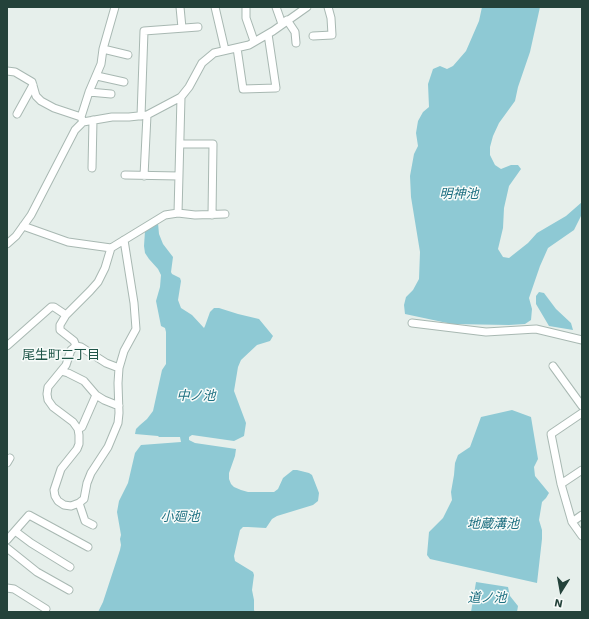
<!DOCTYPE html>
<meta charset="utf-8">
<style>
body{margin:0}
#map{position:relative;width:589px;height:619px;overflow:hidden;background:#e6efeb;font-family:"Work Sans",sans-serif}
canvas{display:block}
.frame{position:absolute;inset:0;border:8px solid #24423a;pointer-events:none}
.north{position:absolute;left:541px;top:571px;width:40px;height:40px;-webkit-text-stroke:3px #f7fbf9;paint-order:stroke;rotate:191deg;font-size:11px;font-weight:700;line-height:16px;text-align:center;color:#24423a}
.north::after{content:'';display:block;margin:auto;width:14px;height:18px;background:#24423a;clip-path:polygon(50% 0,100% 100%,50% 72%,0 100%)}
</style>
<div id="map">
<canvas width="589" height="619"></canvas>
<div class="frame"></div>
<div class="north">N</div>
</div>
<script>
const context = document.querySelector('canvas').getContext('2d');
context.lineJoin = 'round';
function fill(path, color) {
  context.fillStyle = color;
  context.fill(path, 'evenodd');
}
function toPath(rows) {
  const path = new Path2D();
  for (const r of rows) {
    path.moveTo(r[0], r[1]);
    for (let i = 2; i < r.length; i += 2) path.lineTo(r[i], r[i + 1]);
  }
  return path;
}
function strokePath(path, color, width, dash) {
  context.strokeStyle = color;
  context.lineWidth = width;
  context.lineCap = dash ? 'butt' : 'round';
  context.setLineDash(dash || []);
  context.stroke(path);
}
function write(font, color, halo, rows, align = 'center') {
  context.font = font + ' "Work Sans","Noto Sans JP",sans-serif';
  context.lineWidth = 3;
  context.setLineDash([]);
  context.textBaseline = 'middle';
  context.strokeStyle = halo;
  context.fillStyle = color;
  for (const [text, x, y, turn = 0] of rows) {
    context.save();
    context.translate(x, y);
    context.rotate((+turn || 0) * Math.PI / 180);
    context.textAlign = isNaN(turn) ? turn : align;
    if (halo) context.strokeText(text, 0, 0);
    context.fillText(text, 0, 0);
    context.restore();
  }
}
const water = toPath([
 [482,7,540,7,530,52,518,87,515,101,499,123,493,136,490,147,490,155,495,165,501,169,511,165,518,165,521,169,509,186,504,208,503,228,498,249,503,257,509,258,528,243,537,233,566,216,582,202,582,214,574,230,548,248,540,266,529,298,532,309,531,320,525,324,509,325,452,324,405,314,404,305,406,297,413,290,419,279,420,252,411,197,410,176,414,154,418,146,416,133,418,121,423,112,429,107,428,84,433,69,440,66,447,69,453,66,466,51,479,21],
 [158,223,159,234,163,244,173,257,171,272,172,274,180,278,181,281,178,300,181,308,192,315,204,328,205,326,210,312,214,308,219,308,238,314,259,319,273,336,270,341,257,345,241,360,238,367,234,391,246,423,244,436,234,441,192,435,189,437,189,440,195,443,236,449,235,456,229,473,229,479,231,484,234,487,241,490,248,492,274,492,278,489,283,478,293,470,297,470,309,473,312,475,319,493,318,501,313,505,277,516,272,519,266,528,248,527,243,527,240,530,234,556,235,561,253,572,254,575,252,590,254,600,254,610,255,612,98,612,103,602,120,550,121,545,120,539,121,535,117,512,119,501,128,483,135,453,141,445,181,442,180,437,159,437,158,436,135,434,136,429,140,425,147,419,153,411,162,370,166,364,166,332,165,328,161,326,156,301,160,287,161,275,158,269,149,259,145,253,144,246,145,231],
 [539,292,544,293,556,309,571,323,573,330,549,326,536,304,536,296],
 [512,410,531,417,538,459,534,467,535,476,549,493,546,498,542,502,539,520,542,530,542,539,537,583,430,559,427,555,429,532,443,518,452,500,451,492,454,475,455,463,458,455,470,447,481,417],
 [476,582,508,587,510,596,518,606,517,612,471,612]
]);
const minor = toPath([
 [180,7,182,28],
 [215,7,225,50],
 [246,7,246,18,254,41],
 [276,7,282,24],
 [287,20,295,32,296,43],
 [313,36,332,35,331,18,328,7],
 [237,48,243,89,276,88,268,34],
 [103,49,128,55],
 [7,71,15,72,32,82,36,96,41,101,54,108,81,117],
 [97,76,124,82],
 [89,92,111,94],
 [17,114,33,85],
 [141,116,144,31,198,27],
 [83,122,81,117,89,92,101,64,103,49,115,7],
 [180,144,213,144,212,215],
 [92,168,93,120],
 [125,175,179,176],
 [144,176,147,115],
 [178,213,181,97],
 [23,226,68,242,111,248,165,215,178,213,195,215,225,214],
 [7,244,16,236,31,215,75,130,83,122,112,117,129,117,147,115,181,97,189,87,202,63,214,53,249,45,273,31,307,7],
 [412,323,486,332,536,329,582,340],
 [7,346,51,307,54,307,66,315],
 [76,346,71,350,66,365,48,387,47,394,48,400,53,407,73,422,78,429,79,435,79,444,77,449,61,469,54,490,55,496,58,501,64,505,71,506,79,503,84,499,87,483,91,473,108,447,118,423,119,413,118,383,119,368,124,351,136,329,134,303,124,240],
 [76,346,74,341,60,330,60,325,66,315,90,291,98,282,105,268,111,248],
 [76,346,81,347,106,363,119,368],
 [553,366,582,406],
 [61,371,68,373,84,381,96,395,104,400,119,406],
 [582,413,551,434,561,484,572,522,582,536],
 [78,429,82,427,96,395],
 [7,463,10,458],
 [561,484,582,470],
 [79,503,85,521,93,525],
 [572,522,582,515],
 [15,531,31,543,70,567],
 [7,540,29,515,88,547],
 [7,548,37,572,69,590],
 [7,588,14,589,46,609]
]);
const waterNames = [
 ["明神池",459,194],
 ["中ノ池",196,396],
 ["小廻池",180,517],
 ["地蔵溝池",493,524],
 ["道ノ池",487,598]
];
const neighbourhoodNames = [
 ["尾生町二丁目",61,355]
];
fill(water, '#8ec9d4');
strokePath(minor, '#a8b8b2', 9);
strokePath(minor, '#fff', 7);
write('italic 13px', '#1c6f80', '#f7fbf9', waterNames);
write('13px', '#1f5548', '#f7fbf9', neighbourhoodNames);
</script>
